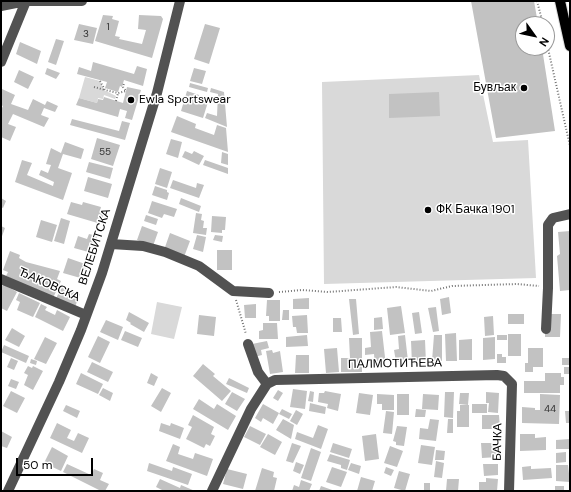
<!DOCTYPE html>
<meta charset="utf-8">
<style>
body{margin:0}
#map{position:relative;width:571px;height:492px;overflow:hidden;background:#fff;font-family:"DM Sans",sans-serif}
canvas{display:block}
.frame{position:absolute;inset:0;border:2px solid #000;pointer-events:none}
.north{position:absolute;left:515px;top:16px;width:40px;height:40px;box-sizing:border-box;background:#fff;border:1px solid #999;border-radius:50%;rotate:123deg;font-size:11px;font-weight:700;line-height:16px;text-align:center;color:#000}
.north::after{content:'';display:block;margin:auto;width:14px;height:18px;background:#000;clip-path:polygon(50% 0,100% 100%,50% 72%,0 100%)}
.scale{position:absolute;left:16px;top:458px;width:77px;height:18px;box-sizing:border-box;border:2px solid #000;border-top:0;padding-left:5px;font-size:12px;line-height:14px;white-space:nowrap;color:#000;-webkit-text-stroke:3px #fff;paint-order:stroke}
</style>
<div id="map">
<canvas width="571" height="492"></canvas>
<div class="frame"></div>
<div class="north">N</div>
<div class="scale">50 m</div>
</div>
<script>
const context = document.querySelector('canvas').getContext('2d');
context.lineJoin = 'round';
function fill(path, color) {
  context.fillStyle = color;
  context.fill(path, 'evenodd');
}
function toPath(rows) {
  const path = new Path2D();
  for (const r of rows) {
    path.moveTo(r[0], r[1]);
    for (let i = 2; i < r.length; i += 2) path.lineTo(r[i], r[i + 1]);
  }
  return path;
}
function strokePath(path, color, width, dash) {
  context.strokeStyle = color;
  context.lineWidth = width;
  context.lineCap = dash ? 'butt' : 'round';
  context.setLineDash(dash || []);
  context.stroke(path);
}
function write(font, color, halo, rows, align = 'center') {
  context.font = font + ' "DM Sans",sans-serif';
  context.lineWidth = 3;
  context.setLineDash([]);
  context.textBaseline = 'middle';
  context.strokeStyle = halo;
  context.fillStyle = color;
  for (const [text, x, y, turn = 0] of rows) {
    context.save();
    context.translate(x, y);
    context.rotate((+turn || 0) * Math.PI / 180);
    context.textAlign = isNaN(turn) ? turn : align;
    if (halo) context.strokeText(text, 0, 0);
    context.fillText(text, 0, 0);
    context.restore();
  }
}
const green = toPath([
 [479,75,493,142,528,140,536,278,324,284,322,82],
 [85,77,100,81,104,90,116,96,115,99,104,95,103,99,98,98,97,103,79,98],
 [157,302,182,307,174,339,151,334]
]);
const building = toPath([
 [471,1,534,1,538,24,523,24,523,48,542,48,555,131,496,138],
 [103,15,113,16,112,19,119,21,115,36,120,37,119,39,142,44,146,30,138,29,139,15,161,16,163,19,152,58,95,41],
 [79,24,97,28,93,44,74,40],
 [205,24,220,28,209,64,194,59],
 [56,39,64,41,56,65,48,62],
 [20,42,41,51,37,64,16,54],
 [93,62,134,74,137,66,147,69,143,86,124,80,122,87,120,86,118,92,105,88,107,82,77,74,79,67,91,71],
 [47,68,60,73,56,79,45,74],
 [194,68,206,71,202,84,190,81],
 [19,70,34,77,28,89,14,82],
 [190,83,208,88,207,92,189,87],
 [127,87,141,90,132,120,125,118,127,111,120,109,118,117,76,105,79,98,97,103,98,99,103,100,104,97,123,103],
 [211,88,224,92,227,127,205,118,207,113,217,116,218,94,210,92],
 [2,89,15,95,11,104,28,110,33,99,45,105,47,101,58,106,55,112,44,108,41,115,49,118,44,127,13,114,8,124,16,127,10,141,1,137,1,110,3,106,1,105],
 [187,91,199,95,198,99,208,102,203,118,181,111],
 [439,92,440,116,389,118,389,94],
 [177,116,196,124,195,128,214,135,217,125,226,128,228,152,171,132],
 [72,119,119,131,122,121,130,123,125,140,70,125],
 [97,138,120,145,113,166,91,159],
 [171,139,182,142,178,158,166,154],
 [65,142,84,149,81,159,63,154,58,168,72,173,63,200,15,182,22,160,32,163,27,175,53,186,54,182,39,175,41,170,48,173,51,165,46,164,51,148,61,153],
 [185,151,192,154,194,151,204,156,199,165,182,157],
 [222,152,228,154,228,165,221,163],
 [205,160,228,168,228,174,203,165],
 [89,162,113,168,110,179,86,172],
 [160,168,172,172,167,188,155,184],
 [88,177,112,184,108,198,84,191],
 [173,180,196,188,197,183,204,185,199,198,170,188],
 [155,186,167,190,167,192,169,193,167,200,152,195],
 [1,198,6,201,3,208,1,207],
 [181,198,201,206,199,212,179,204],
 [152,201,177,209,174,217,164,214,162,218,148,213],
 [71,202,82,205,83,202,101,207,100,211,104,212,101,224,67,214],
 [196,213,202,214,201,220,204,221,203,228,207,228,206,235,193,233],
 [146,215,158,219,156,225,144,221],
 [212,216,226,217,225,230,222,230,222,233,211,232],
 [61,218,70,221,64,244,54,241],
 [41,220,57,225,52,242,36,237],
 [1,226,5,228,1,239],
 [142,226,158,232,153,246,137,240],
 [570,231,570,290,560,291,557,256,560,254,558,232],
 [170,233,190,241,184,257,164,250],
 [89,234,97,236,92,253,74,248,78,236,87,239],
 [197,235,206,237,203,252,193,249],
 [215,235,223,236,222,242,213,240],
 [217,250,232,250,232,270,217,270],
 [10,251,20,255,19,258,26,262,60,271,57,279,61,281,53,298,6,276,8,272,3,270],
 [68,258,88,265,84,279,63,273],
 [3,284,17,292,7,311,1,308,1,289],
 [61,287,80,294,75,307,56,299],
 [19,293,40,303,33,317,17,310,20,302,16,300],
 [449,297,451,313,442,315,440,299],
 [309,298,309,309,293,309,293,299],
 [349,299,356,299,359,334,353,335],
 [267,300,280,300,280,321,269,321,269,316,266,316],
 [41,304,47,307,45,310,55,315,57,310,70,317,63,331,35,317],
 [256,304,256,318,245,318,244,305],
 [401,306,405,333,390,335,387,308],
 [436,307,439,331,433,332,428,308],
 [283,310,289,310,289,320,282,320],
 [129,312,149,323,144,332,130,324,131,323,126,320],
 [419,312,422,333,415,334,412,313],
 [508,314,524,314,524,324,508,324],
 [551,314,561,314,560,337,545,337,545,331,550,331],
 [199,315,216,317,214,336,197,334],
 [307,315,308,333,297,333,296,327,293,327,292,316],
 [493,316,494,335,485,336,484,317],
 [382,317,383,329,374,330,374,318],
 [333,318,341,318,342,332,333,332],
 [106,320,123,327,118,340,100,332],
 [263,323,277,323,278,339,259,339,259,331,263,330],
 [12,328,25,336,19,347,5,340],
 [125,331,142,338,138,347,121,340],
 [382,331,386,366,375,367,374,354,365,355,365,348,371,347,370,332],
 [456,333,457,361,446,361,445,334],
 [508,334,521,334,521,356,508,356],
 [307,335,308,346,286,347,286,337],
 [405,335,408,361,396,362,394,350,399,349,398,336],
 [434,335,442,335,442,361,432,361],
 [497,335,507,335,507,340,497,340],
 [98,336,110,342,100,363,88,357],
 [45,337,57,343,46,364,34,359],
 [495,337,495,359,483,360,483,338],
 [349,338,362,338,362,372,341,372,341,358,350,358],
 [472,339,472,360,459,360,459,340],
 [425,340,426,363,412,364,411,341],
 [267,341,269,348,261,350,262,355,254,357,252,344],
 [4,345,29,356,26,363,1,352],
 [337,348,339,372,326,373,324,349],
 [528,348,543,348,543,367,533,367,533,372,525,372,525,363,528,363],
 [272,350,273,353,280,351,283,372,270,374,266,351],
 [497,354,502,354,502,357,506,357,506,363,497,363],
 [296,355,309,355,309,373,295,373],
 [11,358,18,361,14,370,7,367],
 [562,358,570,358,570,365,562,365],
 [31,359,37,361,36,365,30,363],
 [92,362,113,372,108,382,87,372],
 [203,364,215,374,213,376,231,391,222,401,193,376],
 [28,366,32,368,33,366,43,371,33,390,24,385,28,375,24,373],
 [564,367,570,367,570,374,564,374],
 [81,373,103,384,98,394,76,384],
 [151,373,158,377,154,386,147,383],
 [545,373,561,373,561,377,564,377,564,385,560,385,560,393,524,393,524,381,545,381],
 [229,378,249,388,247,393,226,384],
 [11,379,19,382,16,389,8,386],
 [103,388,113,393,110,401,99,395],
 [162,388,171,393,161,412,151,406],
 [293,389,307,391,305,409,290,407],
 [278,390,283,393,278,401,273,398],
 [11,391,25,398,17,413,3,406],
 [310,391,314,392,313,402,308,401],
 [325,391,341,394,338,411,327,408,328,404,318,402,319,393,324,393],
 [232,392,245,399,237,411,225,404],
 [445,392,454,392,453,418,444,417],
 [486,392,499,393,498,413,488,412,489,403,486,403],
 [359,393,373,395,370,415,356,413],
 [460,393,469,393,468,405,459,404],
 [377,394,394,395,394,410,382,410,382,404,377,404],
 [397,394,409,394,409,415,397,415],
 [423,394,439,395,438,410,422,409],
 [540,394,560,395,559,424,522,423,522,407,535,408,535,410,540,410],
 [199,399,214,409,217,404,236,416,228,430,193,409],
 [310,403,326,407,325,414,309,411],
 [263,404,279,413,273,424,263,418,261,422,255,418],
 [472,404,487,404,487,413,472,413],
 [66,405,80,411,77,418,63,411],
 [460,405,469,405,469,427,457,427,457,411,460,411],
 [282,409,292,414,289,419,279,414],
 [416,409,426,410,425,417,415,417],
 [296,410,303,414,297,425,290,421],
 [386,411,394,412,392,434,383,433],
 [565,411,570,411,570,423,566,423],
 [193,415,214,427,211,434,215,436,210,446,206,444,204,448,186,439,192,427,188,425],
 [482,415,499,415,500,429,482,429],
 [283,419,294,425,291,439,276,430],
 [430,419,439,420,436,441,419,439,420,428,428,429],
 [448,419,453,419,453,433,447,433],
 [57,423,71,430,67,438,74,441,78,433,89,438,82,453,50,438],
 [161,423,170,426,171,423,184,428,180,439,159,431],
 [318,425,328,429,321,449,295,439,297,432,313,438],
 [250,426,266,434,260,445,244,437],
 [397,426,407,427,404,446,396,445,396,442,393,441],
 [1,431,12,437,7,448,1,446],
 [268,434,282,442,275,455,260,447],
 [376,434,379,459,365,461,362,436],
 [520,434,535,434,535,438,546,437,546,450,520,451],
 [570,439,570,449,556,449,556,440],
 [292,443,301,446,293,463,286,461],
 [333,443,352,449,349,458,330,452],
 [481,443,497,443,498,457,482,458],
 [173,444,180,447,178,454,193,459,195,453,213,459,207,476,166,461],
 [421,445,435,447,432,465,418,463],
 [390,446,403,451,397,467,384,463],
 [52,447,68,456,61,471,44,463],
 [311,448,321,452,311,481,301,478],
 [436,450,445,451,444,460,435,460],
 [566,452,566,462,556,463,556,453],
 [330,454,350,460,347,470,341,468,341,465,327,461],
 [436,461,444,463,442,478,434,477],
 [296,462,304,465,300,474,293,471],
 [149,463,172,471,173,467,192,474,188,485,147,471],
 [351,463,361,466,359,474,348,470],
 [67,464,91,475,94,469,103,473,100,480,109,484,105,491,101,491,63,472],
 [483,464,498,464,498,475,484,476],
 [556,465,568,465,570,482,556,481],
 [531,466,531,469,551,468,552,478,523,480,522,467],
 [332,467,347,472,341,487,326,482],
 [386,467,394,470,391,476,384,473],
 [262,468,274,472,273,477,277,478,274,491,255,491],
 [227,469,247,474,243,489,223,484],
 [399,471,410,474,405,491,394,488],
 [361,477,375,481,372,491,357,491],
 [486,478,498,479,497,491,479,491,479,482,486,482],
 [160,479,180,488,181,485,195,491,164,491,156,487],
 [447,479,459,479,458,491,446,491],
 [301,480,312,484,309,491,292,491,294,485,299,487],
 [424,483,430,483,430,491,424,491],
 [321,486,335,491,319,491],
 [555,486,564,486,564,491,555,491]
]);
const path = toPath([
 [537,1,543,24],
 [547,44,570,146],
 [100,81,105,90,118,93,126,91,123,87,124,83],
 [94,87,105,90],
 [116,101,118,93],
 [279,292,302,290,328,292,396,287,431,291,452,286,517,284,539,286],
 [236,300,246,334]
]);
const minor = toPath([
 [1,6,26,1,82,1],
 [1,62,26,1],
 [111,244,143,246,165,252,199,266,233,291,269,293],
 [1,279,86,315],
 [546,329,548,288,548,225,553,218,570,214],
 [248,344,258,372,267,384],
 [8,491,59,382,81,330,102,273,157,93,180,1],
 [212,491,251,409,267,384,275,380,497,375,504,376,512,384,509,491]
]);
const major = toPath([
 [560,1,570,46]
]);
const markers = [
 [524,88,4,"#000"],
 [131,100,4,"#000"],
 [428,210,4,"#000"]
];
const numberNames = [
 ["1",108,27],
 ["3",86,34],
 ["55",105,152],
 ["44",550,409]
];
const poiNames = [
 ["Бувљак",516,88,"right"],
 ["Ewla Sportswear",139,100],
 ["ФК Бачка 1901",436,210]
];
const streetNames = [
 ["ВЕЛЕБИТСКА",95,247,-72],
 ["ЂАКОВСКА",49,285,24],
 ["ПАЛМОТИЋЕВА",395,364,-1],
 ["БАЧКА",498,442,-89]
];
fill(green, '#d9d9d9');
fill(building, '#c2c2c2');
strokePath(major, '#dbdbdb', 12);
strokePath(path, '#747474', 2, [1, 2]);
strokePath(minor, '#525252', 10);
strokePath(major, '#000', 10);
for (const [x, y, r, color] of markers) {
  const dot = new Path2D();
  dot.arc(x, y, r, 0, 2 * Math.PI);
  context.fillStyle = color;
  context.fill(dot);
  strokePath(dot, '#fff', 1.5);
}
write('10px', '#303030', null, numberNames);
write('12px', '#000', '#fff', poiNames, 'left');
write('12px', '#000', '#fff', streetNames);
</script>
